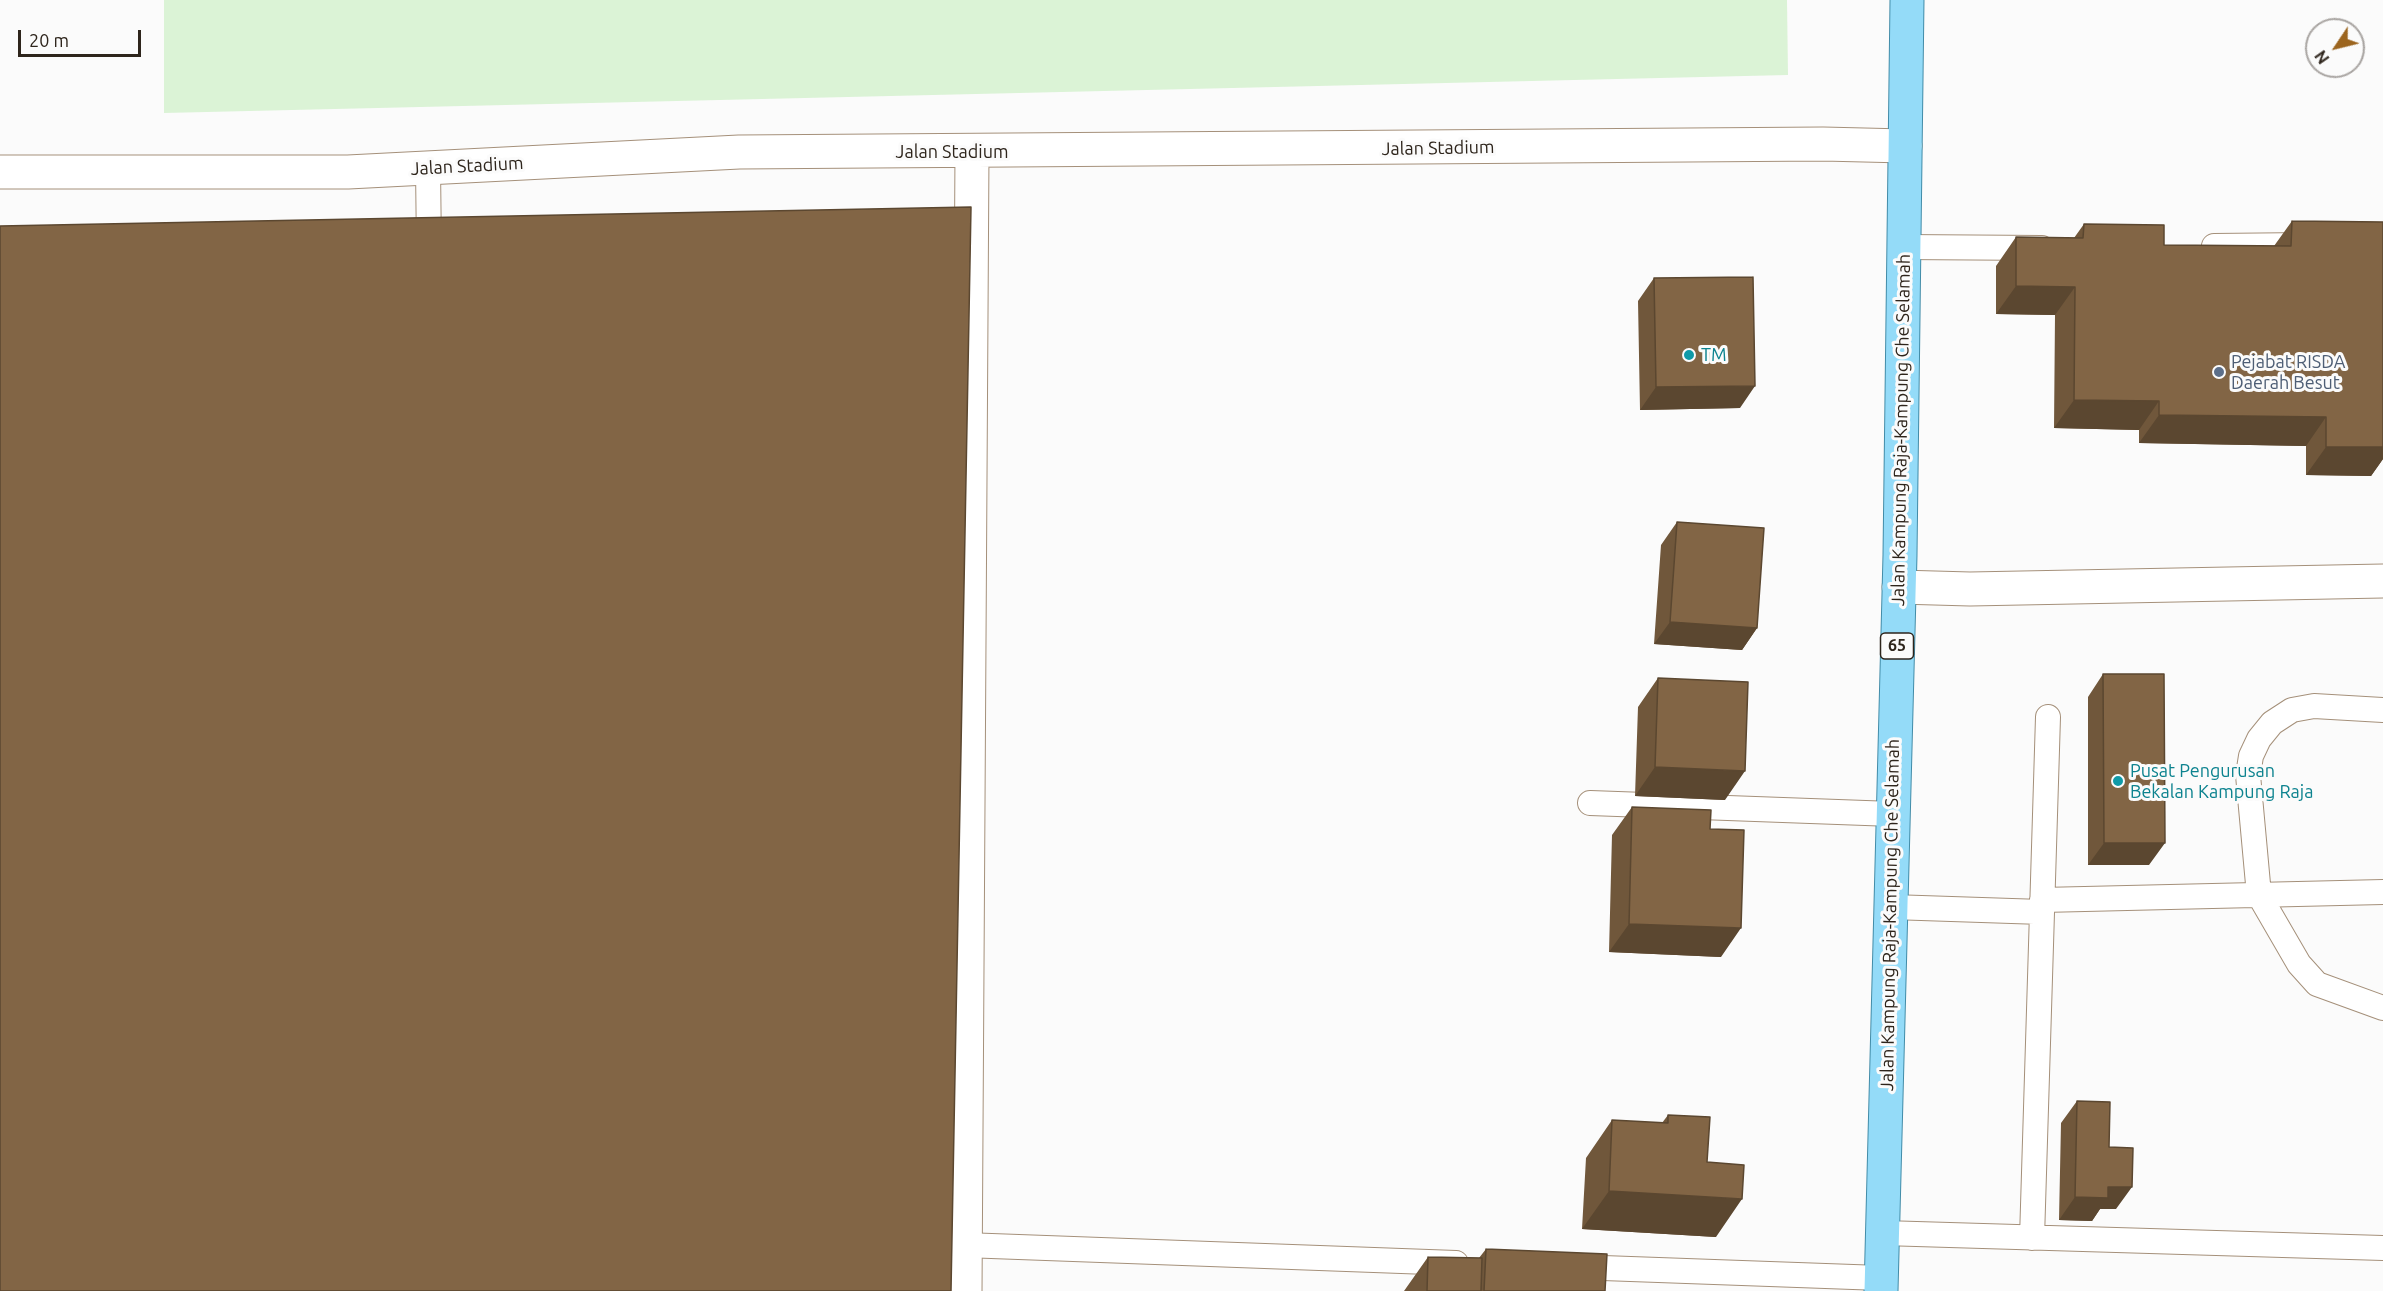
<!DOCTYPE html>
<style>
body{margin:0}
#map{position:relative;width:2383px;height:1291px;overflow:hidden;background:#fbfbfb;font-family:Ubuntu,sans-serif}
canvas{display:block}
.north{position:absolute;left:2305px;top:18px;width:60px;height:60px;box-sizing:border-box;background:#fbfbfb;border:2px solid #a9a5a2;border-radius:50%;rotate:235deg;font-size:16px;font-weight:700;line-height:24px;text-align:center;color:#2e251c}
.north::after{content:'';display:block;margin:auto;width:21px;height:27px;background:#9c651f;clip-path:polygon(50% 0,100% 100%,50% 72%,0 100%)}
.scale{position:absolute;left:18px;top:30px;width:123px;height:27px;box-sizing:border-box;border:3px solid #2e251c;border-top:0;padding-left:8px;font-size:18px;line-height:21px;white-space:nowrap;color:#2e251c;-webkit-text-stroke:4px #fbfbfb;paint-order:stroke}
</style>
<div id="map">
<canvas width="2383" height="1291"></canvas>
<div class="north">N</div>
<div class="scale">20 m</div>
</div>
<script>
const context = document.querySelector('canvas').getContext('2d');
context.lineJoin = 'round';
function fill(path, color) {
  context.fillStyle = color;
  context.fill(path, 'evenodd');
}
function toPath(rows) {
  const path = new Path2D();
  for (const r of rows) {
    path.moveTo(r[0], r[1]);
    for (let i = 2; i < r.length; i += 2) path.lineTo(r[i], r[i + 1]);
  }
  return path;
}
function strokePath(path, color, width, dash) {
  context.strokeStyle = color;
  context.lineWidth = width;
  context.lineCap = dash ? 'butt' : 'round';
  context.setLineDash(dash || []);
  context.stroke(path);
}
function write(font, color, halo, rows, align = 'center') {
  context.font = font + ' Ubuntu,sans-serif';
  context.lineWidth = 6;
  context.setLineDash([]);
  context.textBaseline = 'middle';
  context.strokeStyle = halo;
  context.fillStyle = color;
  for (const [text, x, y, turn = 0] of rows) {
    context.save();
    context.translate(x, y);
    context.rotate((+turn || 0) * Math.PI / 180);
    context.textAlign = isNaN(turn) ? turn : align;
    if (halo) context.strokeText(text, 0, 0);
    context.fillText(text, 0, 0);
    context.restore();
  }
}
const green = toPath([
 [164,0,1787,0,1788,75,164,113]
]);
const service = toPath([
 [428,168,429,250],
 [2214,246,2306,245],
 [1904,247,2042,248],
 [2383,710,2314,706,2292,710,2272,723,2259,739,2251,756,2248,775,2259,895,2299,964,2317,984,2383,1008],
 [1590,803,1893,814],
 [2042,900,2383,892],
 [1891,907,2042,912],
 [1883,1233,2383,1248],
 [2032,1238,2048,717],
 [964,1245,1456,1263],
 [1575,1267,1881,1278]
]);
const minor = toPath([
 [0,172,348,172,739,152,1823,144,1905,146],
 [1899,587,1970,589,2383,581],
 [965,1291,972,152]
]);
const primary = toPath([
 [1881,1291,1900,555,1907,0]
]);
const wall = toPath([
 [2292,221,2383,222,2383,459,2371,476,2306,475,2306,446,2139,443,2139,430,2054,428,2055,315,1996,314,1996,266,2016,237,2074,238,2084,224,2164,245,2274,246],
 [1654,278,1740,408,1640,410,1638,301],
 [1677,522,1757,628,1742,650,1654,644,1661,545],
 [2103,674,2149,865,2088,865,2088,697],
 [1658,678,1725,800,1635,796,1638,707],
 [1632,807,1710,829,1721,957,1609,952,1612,835],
 [2077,1101,2109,1147,2116,1209,2100,1209,2092,1221,2059,1220,2061,1123],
 [1668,1115,1707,1162,1716,1237,1582,1229,1586,1158,1612,1120,1662,1123],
 [1486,1249,1605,1291,1404,1291,1428,1257,1479,1258]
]);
const shadedWall = toPath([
 [2016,286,2075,287,2055,315,1996,314],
 [1755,386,1740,408,1640,410,1656,387],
 [2074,400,2159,401,2139,430,2054,428],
 [2159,415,2326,417,2306,446,2139,443],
 [2326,447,2383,447,2383,459,2371,476,2306,475],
 [1670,622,1757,628,1742,650,1654,644],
 [1655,767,1745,771,1725,800,1635,796],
 [2104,843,2165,843,2149,865,2088,865],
 [1629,924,1741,928,1721,957,1609,952],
 [2108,1187,2132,1187,2116,1209,2100,1209,2092,1221,2059,1220,2075,1197],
 [1609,1191,1742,1199,1716,1237,1582,1229]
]);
const building = toPath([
 [971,207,951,1291,0,1291,0,226,971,207],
 [2292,221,2383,222,2383,447,2326,447,2326,417,2159,415,2159,401,2074,400,2075,287,2016,286,2016,237,2083,238,2084,224,2164,225,2164,245,2291,246,2292,221],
 [1753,277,1755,386,1656,387,1654,278,1753,277],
 [1677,522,1764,528,1757,628,1670,622,1677,522],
 [2103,674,2164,674,2165,843,2104,843,2103,674],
 [1658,678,1748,682,1745,771,1655,767,1658,678],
 [1632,807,1711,810,1710,829,1744,830,1741,928,1629,924,1632,807],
 [2077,1101,2110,1102,2109,1147,2133,1148,2132,1187,2108,1187,2108,1198,2075,1197,2077,1101],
 [1668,1115,1710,1117,1707,1162,1744,1165,1742,1199,1609,1191,1612,1120,1668,1123,1668,1115],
 [1486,1249,1607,1254,1605,1291,1484,1291,1486,1249],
 [1428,1257,1482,1258,1481,1291,1427,1291,1428,1257]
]);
const markers = [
 [1689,355,6,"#0f9aa8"],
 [2219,372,6,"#5c6f8a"],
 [2118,781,6,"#0f9aa8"]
];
const shields = [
 [1897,646,33]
];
const shieldNames = [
 ["65",1897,646]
];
const streetNames = [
 ["Jalan Stadium",1438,148,-1],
 ["Jalan Stadium",952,152],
 ["Jalan Stadium",467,166,-3],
 ["Jalan Kampung Raja-Kampung Che Selamah",1901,430,-89],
 ["Jalan Kampung Raja-Kampung Che Selamah",1890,915,-89]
];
const cultureNames = [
 ["TM",1701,355],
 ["Pusat Pengurusan",2130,771],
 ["Bekalan Kampung Raja",2130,792]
];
const serviceNames = [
 ["Pejabat RISDA",2231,362],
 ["Daerah Besut",2231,383]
];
fill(green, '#dbf3d6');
strokePath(service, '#a5907a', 26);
strokePath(minor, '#a5907a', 35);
strokePath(primary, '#428ca8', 35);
strokePath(service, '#fff', 24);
strokePath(minor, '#fff', 33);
strokePath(primary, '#94dbf8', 33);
fill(wall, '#70573b');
fill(shadedWall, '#5b4730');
fill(building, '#826545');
strokePath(building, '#5b4730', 1.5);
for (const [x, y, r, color] of markers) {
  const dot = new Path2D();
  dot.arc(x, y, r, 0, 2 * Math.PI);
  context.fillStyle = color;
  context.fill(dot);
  strokePath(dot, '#fbfbfb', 2);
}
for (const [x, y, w] of shields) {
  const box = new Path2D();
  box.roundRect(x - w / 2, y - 13, w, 26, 4.5);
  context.fillStyle = '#fbfbfb';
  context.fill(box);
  strokePath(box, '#2e251c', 1.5);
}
write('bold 16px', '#2e251c', null, shieldNames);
write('18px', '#2e251c', '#fbfbfb', streetNames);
write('18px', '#0d838f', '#fbfbfb', cultureNames, 'left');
write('18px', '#4e5e75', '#fbfbfb', serviceNames, 'left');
</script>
